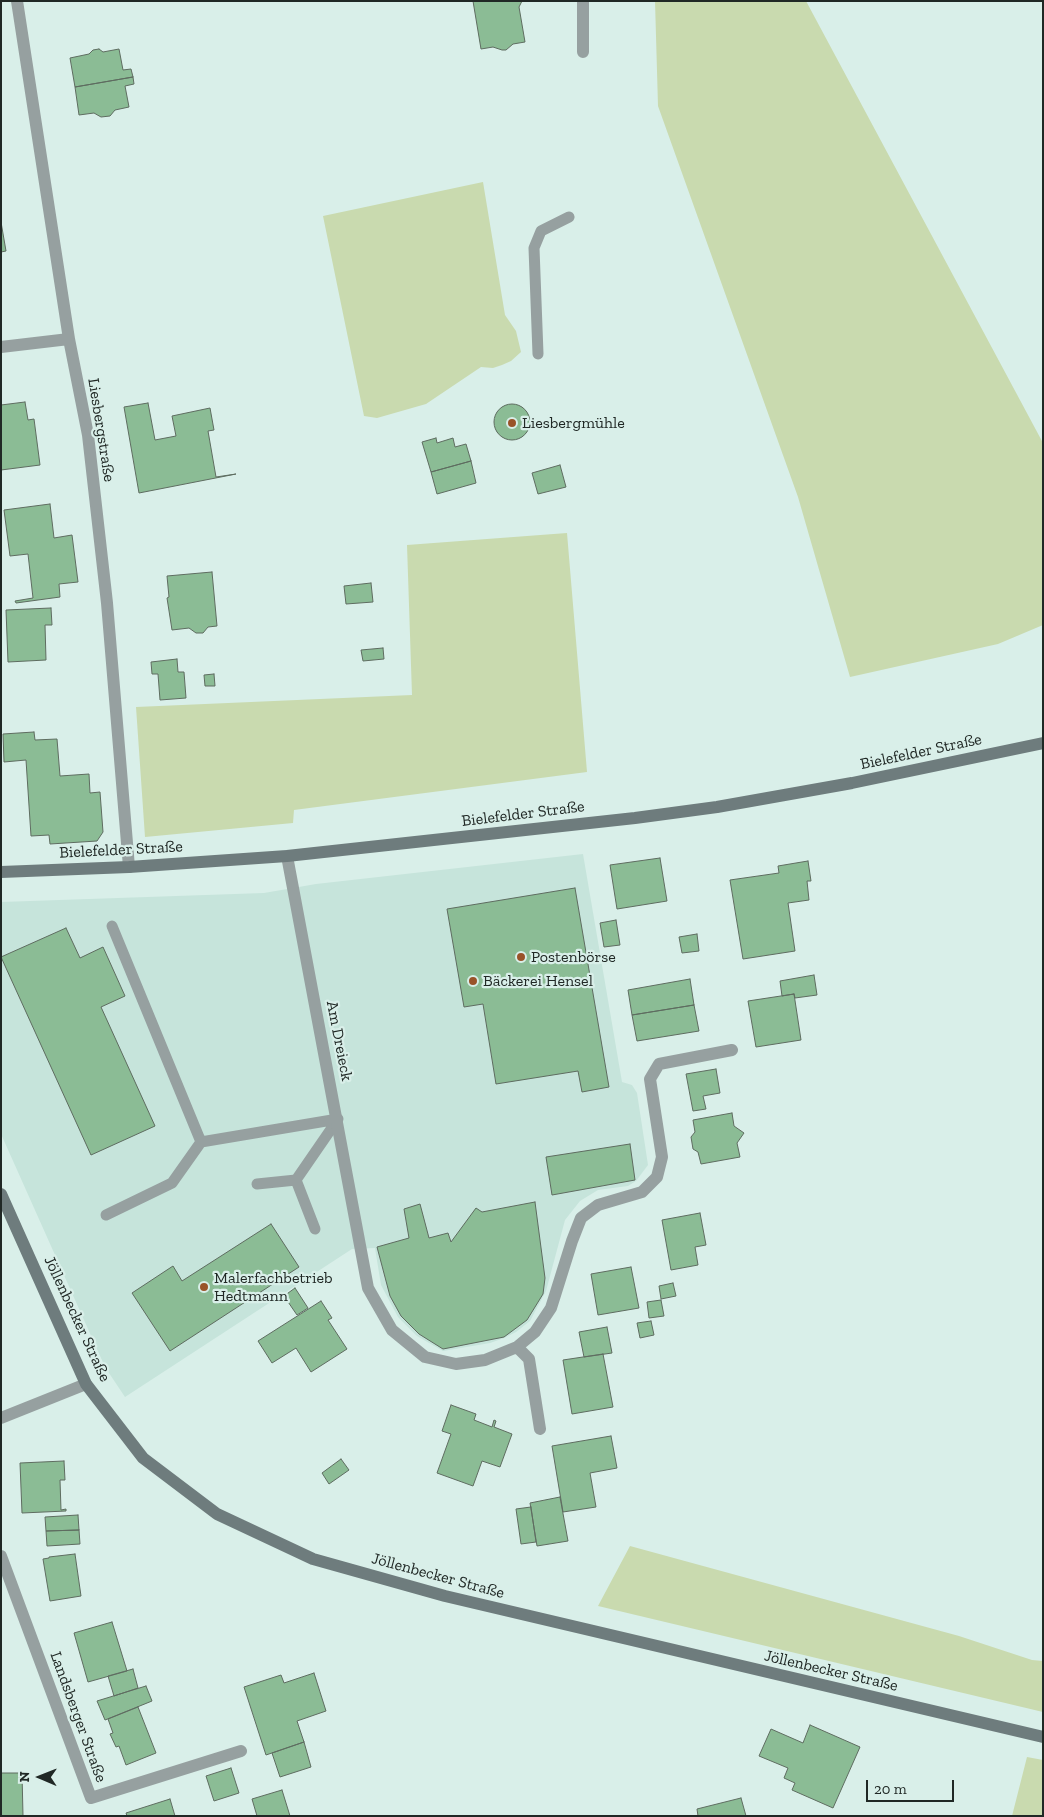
<!DOCTYPE html>
<meta charset="utf-8">
<style>
body{margin:0}
#map{position:relative;width:1044px;height:1817px;overflow:hidden;background:#d9efe9;font-family:"Zilla Slab",serif}
canvas{display:block}
.frame{position:absolute;inset:0;border:2px solid #202825;pointer-events:none}
.north{position:absolute;left:15px;top:1752px;width:50px;height:50px;-webkit-text-stroke:4px #d9efe9;paint-order:stroke;rotate:271deg;font-size:14px;font-weight:700;line-height:20px;text-align:center;color:#202825}
.north::after{content:'';display:block;margin:auto;width:18px;height:22px;background:#202825;clip-path:polygon(50% 0,100% 100%,50% 72%,0 100%)}
.scale{position:absolute;left:866px;top:1780px;width:88px;height:22px;box-sizing:border-box;border:2px solid #202825;border-top:0;padding-left:6px;font-size:15px;line-height:18px;white-space:nowrap;color:#202825;-webkit-text-stroke:4px #d9efe9;paint-order:stroke}
</style>
<div id="map">
<canvas width="1044" height="1817"></canvas>
<div class="frame"></div>
<div class="north">N</div>
<div class="scale">20 m</div>
</div>
<script>
const context = document.querySelector('canvas').getContext('2d');
context.lineJoin = 'round';
function fill(path, color) {
  context.fillStyle = color;
  context.fill(path, 'evenodd');
}
function toPath(rows) {
  const path = new Path2D();
  for (const r of rows) {
    if (r.length === 3) {
      path.moveTo(r[0] + r[2], r[1]);
      path.arc(r[0], r[1], r[2], 0, 2 * Math.PI);
      continue;
    }
    path.moveTo(r[0], r[1]);
    for (let i = 2; i < r.length; i += 2) path.lineTo(r[i], r[i + 1]);
  }
  return path;
}
function strokePath(path, color, width, dash) {
  context.strokeStyle = color;
  context.lineWidth = width;
  context.lineCap = dash ? 'butt' : 'round';
  context.setLineDash(dash || []);
  context.stroke(path);
}
function write(font, color, halo, rows, align = 'center') {
  context.font = font + ' "Zilla Slab",serif';
  context.lineWidth = 4.5;
  context.setLineDash([]);
  context.textBaseline = 'middle';
  context.strokeStyle = halo;
  context.fillStyle = color;
  for (const [text, x, y, turn = 0] of rows) {
    context.save();
    context.translate(x, y);
    context.rotate((+turn || 0) * Math.PI / 180);
    context.textAlign = isNaN(turn) ? turn : align;
    if (halo) context.strokeText(text, 0, 0);
    context.fillText(text, 0, 0);
    context.restore();
  }
}
const built = toPath([
 [583,854,622,1082,632,1085,637,1093,648,1165,636,1181,628,1186,598,1190,580,1201,565,1220,546,1291,530,1321,516,1332,504,1338,490,1343,443,1351,417,1336,398,1317,381,1285,375,1248,352,1249,125,1397,105,1367,1,1134,1,902,264,893,316,884]
]);
const green = toPath([
 [655,1,806,1,1043,443,1043,625,998,644,850,677,798,497,658,106],
 [483,182,505,315,516,331,521,352,511,361,502,365,493,368,481,367,426,404,377,418,364,416,323,216],
 [567,533,587,772,294,810,293,823,145,837,136,707,412,695,407,545],
 [630,1546,959,1636,1032,1660,1043,1661,1043,1712,598,1606],
 [1027,1757,1043,1760,1043,1816,1012,1816]
]);
const building = toPath([
 [473,1,522,1,519,7,525,42,513,44,506,50,502,50,493,47,481,49,473,1],
 [99,49,103,52,119,49,123,70,131,69,133,77,75,87,70,58,89,54,93,50,99,49],
 [133,77,134,84,125,86,129,107,115,110,110,116,101,117,94,113,79,115,75,87,133,77],
 [1,222,6,251,1,252,1,222],
 [25,402,28,420,34,419,40,465,1,470,1,405,25,402],
 [148,403,155,440,176,436,172,416,210,408,214,430,208,431,216,477,236,474,139,493,124,407,148,403],
 [512,422,18],
 [436,438,437,443,453,438,455,447,466,444,471,461,431,472,422,442,436,438],
 [471,461,476,483,437,494,431,472,471,461],
 [560,465,566,487,538,494,532,473,560,465],
 [50,504,54,538,72,535,78,582,59,584,60,597,16,603,15,601,33,598,28,554,10,556,4,510,50,504],
 [212,572,217,626,208,627,203,633,196,633,189,628,172,630,167,598,169,597,167,576,212,572],
 [371,583,373,602,346,604,344,586,371,583],
 [51,608,52,625,45,625,46,660,8,662,6,610,51,608],
 [383,648,384,659,363,661,361,650,383,648],
 [177,659,178,672,184,672,186,698,160,700,158,674,152,674,151,662,177,659],
 [214,674,215,686,205,686,204,675,214,674],
 [34,732,35,740,57,739,60,776,89,774,90,793,100,792,103,832,97,841,50,844,49,835,31,836,26,760,4,762,3,734,34,732],
 [660,858,667,901,617,909,610,865,660,858],
 [808,861,811,881,807,881,809,900,788,903,795,951,743,959,730,880,779,873,778,866,808,861],
 [575,888,609,1087,582,1092,578,1071,496,1084,483,1004,464,1007,447,909,575,888],
 [616,920,620,945,604,947,600,923,616,920],
 [66,928,80,958,103,947,125,996,101,1007,155,1126,91,1155,1,957,66,928],
 [697,934,699,951,682,953,679,937,697,934],
 [814,975,817,995,795,998,794,994,782,996,780,981,814,975],
 [690,979,694,1005,632,1015,628,990,690,979],
 [794,994,801,1040,756,1047,748,1001,794,994],
 [694,1005,699,1031,637,1041,632,1015,694,1005],
 [716,1069,720,1093,703,1096,706,1109,693,1111,686,1074,716,1069],
 [732,1113,734,1126,744,1133,737,1143,740,1157,701,1164,698,1152,693,1149,691,1137,695,1132,693,1120,732,1113],
 [630,1144,635,1180,552,1195,546,1157,630,1144],
 [535,1202,545,1278,543,1294,527,1320,504,1337,443,1349,419,1334,401,1316,390,1296,377,1247,409,1238,404,1209,420,1204,429,1238,448,1233,451,1242,476,1208,482,1212,535,1202],
 [700,1213,706,1245,695,1247,698,1265,671,1270,662,1220,700,1213],
 [271,1224,299,1267,170,1351,132,1293,173,1266,182,1281,271,1224],
 [631,1267,639,1308,598,1315,591,1274,631,1267],
 [673,1283,676,1296,661,1299,659,1286,673,1283],
 [295,1288,308,1308,297,1315,284,1296,295,1288],
 [661,1300,664,1316,649,1318,647,1302,661,1300],
 [321,1301,332,1318,328,1320,347,1349,311,1372,296,1348,272,1363,258,1341,321,1301],
 [651,1321,654,1335,640,1338,637,1323,651,1321],
 [607,1327,612,1353,584,1357,579,1332,607,1327],
 [603,1354,613,1407,572,1414,563,1360,603,1354],
 [451,1405,476,1414,474,1420,492,1427,494,1420,496,1421,494,1427,512,1434,500,1467,482,1461,473,1486,437,1473,451,1434,442,1431,451,1405],
 [611,1436,617,1468,590,1473,596,1507,563,1512,552,1446,611,1436],
 [341,1459,349,1470,329,1484,322,1473,341,1459],
 [64,1461,65,1480,60,1480,61,1510,66,1509,66,1511,22,1513,20,1463,64,1461],
 [560,1497,568,1541,537,1546,530,1503,560,1497],
 [531,1507,536,1542,521,1544,516,1509,531,1507],
 [78,1515,79,1530,46,1531,45,1517,78,1515],
 [79,1530,80,1544,47,1546,46,1531,79,1530],
 [75,1554,81,1596,50,1601,43,1559,49,1558,49,1557,75,1554],
 [112,1622,127,1671,88,1682,74,1633,112,1622],
 [133,1669,138,1688,114,1696,108,1676,133,1669],
 [314,1673,326,1711,297,1721,304,1742,266,1755,244,1687,281,1675,284,1683,314,1673],
 [146,1686,152,1701,105,1720,97,1701,146,1686],
 [138,1707,156,1753,126,1765,119,1746,116,1747,110,1734,113,1733,108,1719,138,1707],
 [810,1725,860,1747,833,1808,792,1790,795,1783,784,1778,788,1768,759,1756,771,1729,803,1743,810,1725],
 [304,1742,311,1767,280,1777,272,1753,304,1742],
 [231,1768,239,1793,214,1801,206,1776,231,1768],
 [1,1773,22,1773,23,1816,1,1816,1,1773],
 [282,1790,290,1816,257,1816,252,1799,282,1790],
 [741,1798,746,1816,698,1816,697,1809,741,1798],
 [170,1799,175,1816,127,1816,126,1813,170,1799]
]);
const lane = toPath([
 [538,354,534,248,541,231,569,217],
 [112,926,201,1142,338,1119],
 [257,1184,296,1180],
 [106,1215,172,1183,201,1142],
 [315,1229,296,1180,338,1119]
]);
const street = toPath([
 [17,1,69,339,88,435,107,603,129,867],
 [583,52,583,1],
 [1,347,69,339],
 [287,856,368,1288,392,1330,425,1357,456,1364,485,1360,517,1347,535,1332,551,1308,572,1241,581,1218,598,1205,642,1192,657,1177,662,1157,650,1079,659,1064,732,1050],
 [517,1347,529,1359,540,1429],
 [1,1418,86,1384],
 [1,1556,91,1798,241,1751]
]);
const secondary = toPath([
 [1,872,129,867,287,856,635,818,717,807,852,783,1043,743],
 [1,1194,86,1384,143,1458,217,1514,313,1559,445,1596,1043,1737]
]);
const markers = [
 [512,423,5,"#995329"],
 [521,957,5,"#995329"],
 [473,981,5,"#995329"],
 [204,1287,5,"#995329"]
];
const poiNames = [
 ["Liesbergmühle",522,423],
 ["Postenbörse",531,957],
 ["Bäckerei Hensel",483,981],
 ["Malerfachbetrieb",214,1278],
 ["Hedtmann",214,1296]
];
const streetNames = [
 ["Liesbergstraße",101,430,81],
 ["Bielefelder Straße",921,752,-12],
 ["Bielefelder Straße",523,814,-7],
 ["Bielefelder Straße",121,850,-3],
 ["Am Dreieck",339,1041,79],
 ["Jöllenbecker Straße",77,1319,65],
 ["Jöllenbecker Straße",438,1576,15],
 ["Jöllenbecker Straße",831,1671,13],
 ["Landsberger Straße",78,1717,70]
];
fill(built, '#c6e4db');
fill(green, '#c9daaf');
fill(building, '#8bbc95');
strokePath(building, '#5e6c60', 1);
strokePath(lane, '#96a0a0', 11);
strokePath(street, '#96a0a0', 12);
strokePath(secondary, '#6e7c7d', 12);
for (const [x, y, r, color] of markers) {
  const dot = new Path2D();
  dot.arc(x, y, r, 0, 2 * Math.PI);
  context.fillStyle = color;
  context.fill(dot);
  strokePath(dot, '#d9efe9', 2);
}
write('16px', '#202825', '#d9efe9', poiNames, 'left');
write('16px', '#202825', '#d9efe9', streetNames);
</script>
